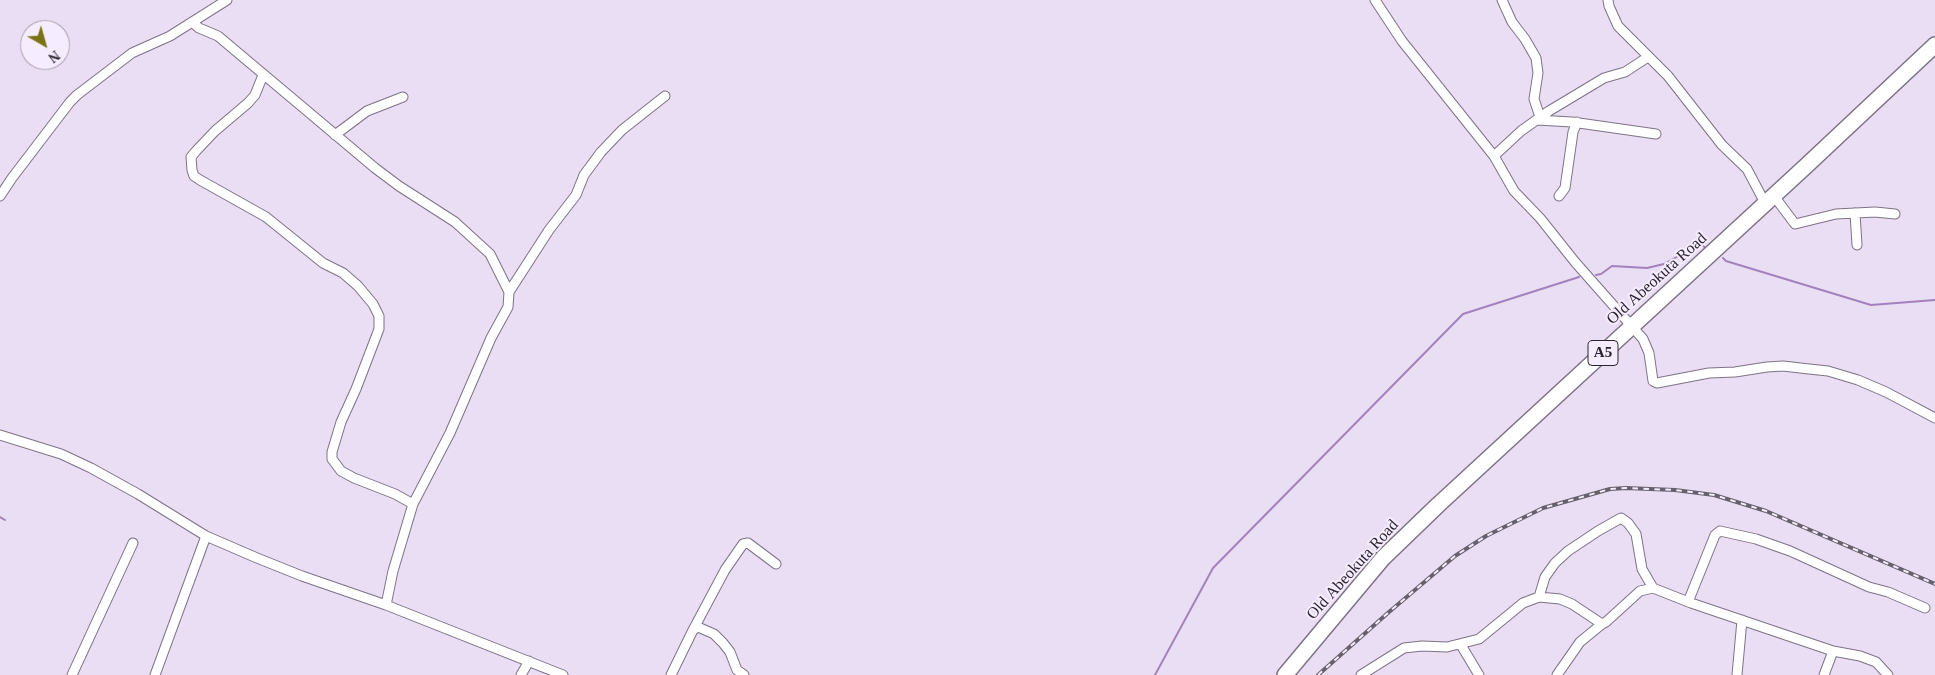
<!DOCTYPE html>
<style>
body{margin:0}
#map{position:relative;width:1935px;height:675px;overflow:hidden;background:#eadef5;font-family:Georgia,serif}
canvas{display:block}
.north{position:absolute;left:20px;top:20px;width:50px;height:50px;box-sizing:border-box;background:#f6ecff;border:1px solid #a49cab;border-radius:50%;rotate:142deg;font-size:14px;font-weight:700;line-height:20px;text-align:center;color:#29242d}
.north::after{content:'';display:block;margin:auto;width:18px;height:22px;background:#797316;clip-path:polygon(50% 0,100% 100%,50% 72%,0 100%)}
</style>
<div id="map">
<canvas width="1935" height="675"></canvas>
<div class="north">N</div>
</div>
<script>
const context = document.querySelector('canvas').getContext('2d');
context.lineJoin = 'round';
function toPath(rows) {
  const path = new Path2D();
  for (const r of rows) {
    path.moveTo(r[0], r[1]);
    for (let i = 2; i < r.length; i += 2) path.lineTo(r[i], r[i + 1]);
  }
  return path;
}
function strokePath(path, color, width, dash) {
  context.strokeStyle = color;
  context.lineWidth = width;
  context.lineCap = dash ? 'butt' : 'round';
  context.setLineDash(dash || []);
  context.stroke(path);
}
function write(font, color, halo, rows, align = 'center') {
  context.font = font + ' Georgia,serif';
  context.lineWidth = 4;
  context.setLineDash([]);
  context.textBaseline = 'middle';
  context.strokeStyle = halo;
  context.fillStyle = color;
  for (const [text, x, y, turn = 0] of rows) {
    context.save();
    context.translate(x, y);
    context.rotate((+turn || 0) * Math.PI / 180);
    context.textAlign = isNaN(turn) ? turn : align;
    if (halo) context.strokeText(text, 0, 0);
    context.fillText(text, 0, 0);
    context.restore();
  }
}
const stream = toPath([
 [1723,258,1726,261,1871,305,1935,300],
 [1596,275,1601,274,1612,266,1647,268,1664,264,1700,244,1706,248],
 [0,517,5,520],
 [1155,675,1213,568,1463,314,1579,277]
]);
const minor = toPath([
 [1375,0,1402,41,1494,156,1514,191,1540,218,1575,262,1643,339,1649,353,1653,381,1657,383,1709,373,1735,372,1767,367,1783,366,1809,369,1828,371,1858,380,1886,392,1935,418],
 [1502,0,1512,22,1525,39,1536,58,1538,73,1534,99,1540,117],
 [1608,0,1609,6,1618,26,1668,76,1722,145,1747,169,1765,203],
 [192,22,199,28,218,36,375,168,399,186,455,222,490,254,509,292,508,307,491,338,450,433,413,504,393,571,386,605],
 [263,75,255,95,248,103,215,131,196,151,191,157,192,170,194,176,200,180,266,217,323,263,343,273,358,286,373,304,379,316,379,329,356,389,341,422,332,452,332,459,341,471,354,478,395,494,413,504],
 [1537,120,1572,122,1656,134],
 [335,135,367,111,403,97],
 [1494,156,1521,131,1549,111,1604,78,1625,72,1648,57],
 [0,196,12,178,70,102,77,95,132,53,170,36,227,0],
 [1559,196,1565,188,1573,132,1577,122],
 [1774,196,1795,224,1836,214,1875,212,1895,214],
 [1855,213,1857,245],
 [509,292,549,230,576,195,584,175,601,152,622,130,665,96],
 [0,435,61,454,91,468,138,494,206,536,257,558,302,576,386,605,563,675],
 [1539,597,1545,577,1555,563,1568,551,1598,531,1621,518,1628,523,1636,534,1642,569,1653,588],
 [1688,602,1715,535,1720,531,1756,539,1790,551,1869,587,1888,592,1925,608],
 [693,630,725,570,743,544,748,543,776,564],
 [1461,645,1479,675],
 [72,675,133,543],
 [155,675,206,536],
 [521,675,529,661],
 [671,675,693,630,698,627,714,634,723,643,730,652,737,670,744,675],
 [1361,675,1404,648,1422,646,1447,647,1479,639,1523,603,1539,597,1560,599,1572,604,1602,624,1606,622,1640,591,1653,588,1691,603,1833,651,1860,656,1876,662,1888,675],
 [1557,675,1580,642,1602,624],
 [1737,675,1742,620],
 [1824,675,1833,651]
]);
const trunk = toPath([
 [1285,675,1383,558,1438,505,1806,166,1935,45]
]);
const rail = toPath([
 [1318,675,1389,612,1455,556,1486,536,1543,508,1610,489,1626,488,1675,490,1714,495,1766,511,1935,584]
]);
const shields = [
 [1603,353,30]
];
const shieldNames = [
 ["A5",1603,353]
];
const streetNames = [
 ["Old Abeokuta Road",1657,279,-42],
 ["Old Abeokuta Road",1353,570,-48]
];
strokePath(stream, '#a282bb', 2);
strokePath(minor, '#7d7286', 11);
strokePath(trunk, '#7d7286', 18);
strokePath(minor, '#fff', 9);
strokePath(trunk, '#fff', 15);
strokePath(rail, '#67606d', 4);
strokePath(rail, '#f6ecff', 2, [5.5]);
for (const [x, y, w] of shields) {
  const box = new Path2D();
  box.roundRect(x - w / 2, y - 12.5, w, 25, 4);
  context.fillStyle = '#f6ecff';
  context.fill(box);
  strokePath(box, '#29242d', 1);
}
write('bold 15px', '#29242d', null, shieldNames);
write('16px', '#29242d', '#f6ecff', streetNames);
</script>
